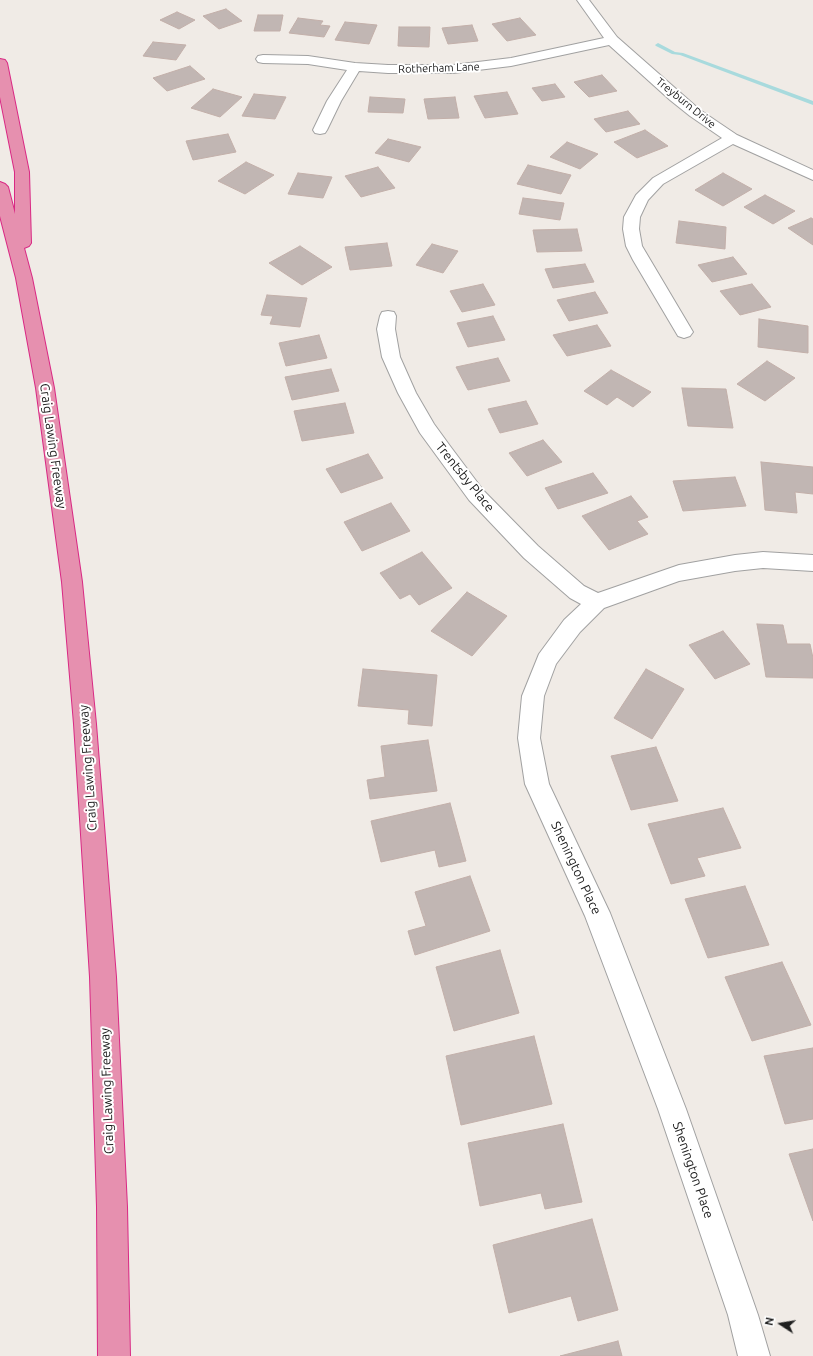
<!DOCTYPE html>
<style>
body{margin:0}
#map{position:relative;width:813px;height:1356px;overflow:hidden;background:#f0ebe6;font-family:Ubuntu,sans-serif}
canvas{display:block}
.north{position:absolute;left:761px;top:1304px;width:40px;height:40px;-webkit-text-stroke:3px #fff;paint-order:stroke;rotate:282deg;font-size:11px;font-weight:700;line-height:16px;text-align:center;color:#202020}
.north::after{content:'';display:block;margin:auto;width:14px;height:18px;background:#202020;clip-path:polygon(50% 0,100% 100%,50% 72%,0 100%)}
</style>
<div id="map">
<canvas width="813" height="1356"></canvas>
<div class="north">N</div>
</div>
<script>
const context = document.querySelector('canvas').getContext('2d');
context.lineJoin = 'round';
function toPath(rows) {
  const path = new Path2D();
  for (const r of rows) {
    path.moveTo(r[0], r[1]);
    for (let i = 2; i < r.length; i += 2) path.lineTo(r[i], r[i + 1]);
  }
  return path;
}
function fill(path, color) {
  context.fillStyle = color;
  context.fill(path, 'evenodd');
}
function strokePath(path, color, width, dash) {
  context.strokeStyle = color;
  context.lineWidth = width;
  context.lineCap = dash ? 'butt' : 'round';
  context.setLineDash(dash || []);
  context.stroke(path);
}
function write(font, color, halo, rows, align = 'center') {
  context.font = font + ' Ubuntu,sans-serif';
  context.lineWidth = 4;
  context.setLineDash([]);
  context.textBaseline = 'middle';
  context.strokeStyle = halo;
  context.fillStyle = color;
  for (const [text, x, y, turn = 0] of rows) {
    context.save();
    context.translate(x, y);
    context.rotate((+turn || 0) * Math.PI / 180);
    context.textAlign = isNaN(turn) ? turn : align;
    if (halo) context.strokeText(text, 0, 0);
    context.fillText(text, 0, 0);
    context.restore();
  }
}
const stream = toPath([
 [658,43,675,52,683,53,813,101,813,105,680,55,672,54,656,46,655,45,658,43]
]);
const building = toPath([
 [226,9,242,21,219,29,203,16,226,9],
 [177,12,195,20,179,29,160,20,177,12],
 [258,15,283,15,280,31,254,31,258,15],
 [298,18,323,21,320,25,330,26,324,37,289,33,298,18],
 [520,18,536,35,507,41,492,24,520,18],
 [345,22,377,25,369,44,335,40,345,22],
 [472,25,478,41,448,44,442,28,472,25],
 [399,27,430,27,429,47,398,46,399,27],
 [153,42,186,45,176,60,143,56,153,42],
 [190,66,205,79,167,91,153,78,190,66],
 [602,75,617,91,589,97,574,82,602,75],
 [555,84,565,97,542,101,532,88,555,84],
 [213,89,242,97,220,117,191,108,213,89],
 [507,92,518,114,485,118,474,96,507,92],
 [254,94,286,97,275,119,242,116,254,94],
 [370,97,405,99,403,113,368,112,370,97],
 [455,97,459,118,428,119,424,99,455,97],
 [628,111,640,124,606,132,594,119,628,111],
 [645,130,668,146,637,158,614,142,645,130],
 [228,134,236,152,193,160,186,141,228,134],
 [388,139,421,147,409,162,375,153,388,139],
 [567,142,598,154,580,169,550,157,567,142],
 [246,162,274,175,245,194,218,181,246,162],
 [528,165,571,175,561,194,517,184,528,165],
 [378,167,395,188,361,197,345,176,378,167],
 [298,173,332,177,323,198,288,194,298,173],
 [723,173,752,189,723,206,695,190,723,173],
 [765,195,795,211,773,224,744,207,765,195],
 [523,198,564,203,560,220,519,214,523,198],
 [811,218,813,219,813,245,788,228,811,218],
 [679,221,726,227,725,249,676,243,679,221],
 [577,229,582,251,537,252,533,230,577,229],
 [387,243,392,266,350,270,345,247,387,243],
 [432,244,458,251,443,273,416,265,432,244],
 [300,246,332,267,302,285,269,263,300,246],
 [733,257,747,274,712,282,698,265,733,257],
 [585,264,594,282,553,288,545,269,585,264],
 [483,284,495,305,462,312,450,291,483,284],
 [752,284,771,307,740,315,720,291,752,284],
 [595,292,608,313,569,321,557,300,595,292],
 [267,295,307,298,300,327,270,324,273,316,261,315,267,295],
 [493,316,505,340,468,347,457,323,493,316],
 [759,319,808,326,808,353,758,347,759,319],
 [597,325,611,346,567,356,553,335,597,325],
 [319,335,327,358,286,366,279,343,319,335],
 [498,358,510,381,468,390,456,367,498,358],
 [767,361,795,378,765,401,737,384,767,361],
 [331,369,339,391,292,400,285,377,331,369],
 [611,370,651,392,633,407,617,397,607,405,584,391,611,370],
 [682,388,726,389,733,428,688,426,682,388],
 [526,401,538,424,500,433,488,409,526,401],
 [345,403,354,433,302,441,294,411,345,403],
 [543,440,562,462,527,476,509,453,543,440],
 [368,454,383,478,341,493,326,469,368,454],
 [761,462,813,467,813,494,795,492,797,513,765,510,761,462],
 [593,473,608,493,558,509,545,488,593,473],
 [735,477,746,506,683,511,673,481,735,477],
 [631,496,648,517,637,521,648,534,609,550,582,516,631,496],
 [391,503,410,531,362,551,344,522,391,503],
 [422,552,452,588,419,605,410,594,400,599,380,573,422,552],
 [467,592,507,616,472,656,431,631,467,592],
 [757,624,783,625,787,644,810,644,813,658,813,678,766,677,757,624],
 [723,631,750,664,715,679,689,645,723,631],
 [363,669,437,675,432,726,408,724,409,710,358,706,363,669],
 [646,669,684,689,652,739,614,718,646,669],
 [428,740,437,791,370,799,367,780,385,777,381,746,428,740],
 [656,747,678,801,631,810,611,756,656,747],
 [450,803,466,861,439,867,435,850,381,862,371,821,450,803],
 [723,808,741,848,697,858,705,876,671,884,648,824,723,808],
 [470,876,490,931,415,955,408,931,426,926,415,892,470,876],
 [745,886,769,945,708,958,685,899,745,886],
 [500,950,519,1013,454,1031,436,967,500,950],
 [782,962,811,1025,752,1041,725,977,782,962],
 [534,1036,552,1104,461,1125,446,1056,534,1036],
 [813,1048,813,1119,785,1124,764,1056,813,1048],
 [563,1124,582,1202,545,1209,541,1193,480,1206,468,1143,563,1124],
 [813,1149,813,1221,789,1154,813,1149],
 [592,1219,618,1310,578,1321,571,1296,509,1313,493,1245,592,1219],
 [618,1341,622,1356,560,1356,618,1341]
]);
const street = toPath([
 [577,0,589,0,617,37,700,110,737,135,813,170,813,180,733,144,663,184,648,200,640,217,639,229,642,246,693,332,690,336,684,338,678,336,633,260,626,246,623,229,624,217,636,195,653,178,722,138,690,116,670,100,609,45,511,66,453,73,388,73,359,71,341,101,327,130,325,133,320,134,315,133,313,130,327,101,347,70,308,64,263,63,258,62,256,59,258,56,263,55,308,56,355,63,388,65,453,65,511,58,604,38,577,0],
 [388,311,394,312,396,316,395,329,400,357,416,393,434,424,450,446,483,490,538,546,584,586,598,593,679,565,735,555,763,552,813,555,813,571,763,568,735,571,679,581,604,608,580,632,556,664,544,696,540,738,549,784,610,913,686,1109,758,1315,770,1356,738,1356,728,1315,658,1109,585,916,525,784,518,738,522,696,539,654,564,620,581,604,570,598,524,558,469,500,420,433,398,393,382,357,377,329,380,316,382,312,388,311]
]);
const highway = toPath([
 [0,59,5,60,7,63,29,172,31,243,29,246,24,248,32,278,54,388,82,582,96,724,116,977,127,1207,130,1356,98,1356,97,1207,90,977,74,724,62,582,36,388,16,278,0,216,0,182,5,184,8,187,15,214,15,172,0,97,0,59]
]);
const farStreetnames = [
 ["Rotherham Lane",439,68,-2],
 ["Treyburn Drive",686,103,39]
];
const streetNames = [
 ["Craig Lawing Freeway",53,446,82],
 ["Trentsby Place",465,477,51],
 ["Craig Lawing Freeway",88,768,-94],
 ["Shenington Place",576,868,65],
 ["Craig Lawing Freeway",107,1091,-92],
 ["Shenington Place",693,1170,71]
];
fill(stream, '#a8dadd');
fill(building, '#c1b6b3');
strokePath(building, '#c2afa9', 1);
strokePath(street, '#a1a1a1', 2);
strokePath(highway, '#d92984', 2);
fill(street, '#fff');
fill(highway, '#e690af');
write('11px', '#202020', '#fff', farStreetnames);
write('13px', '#202020', '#fff', streetNames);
</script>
